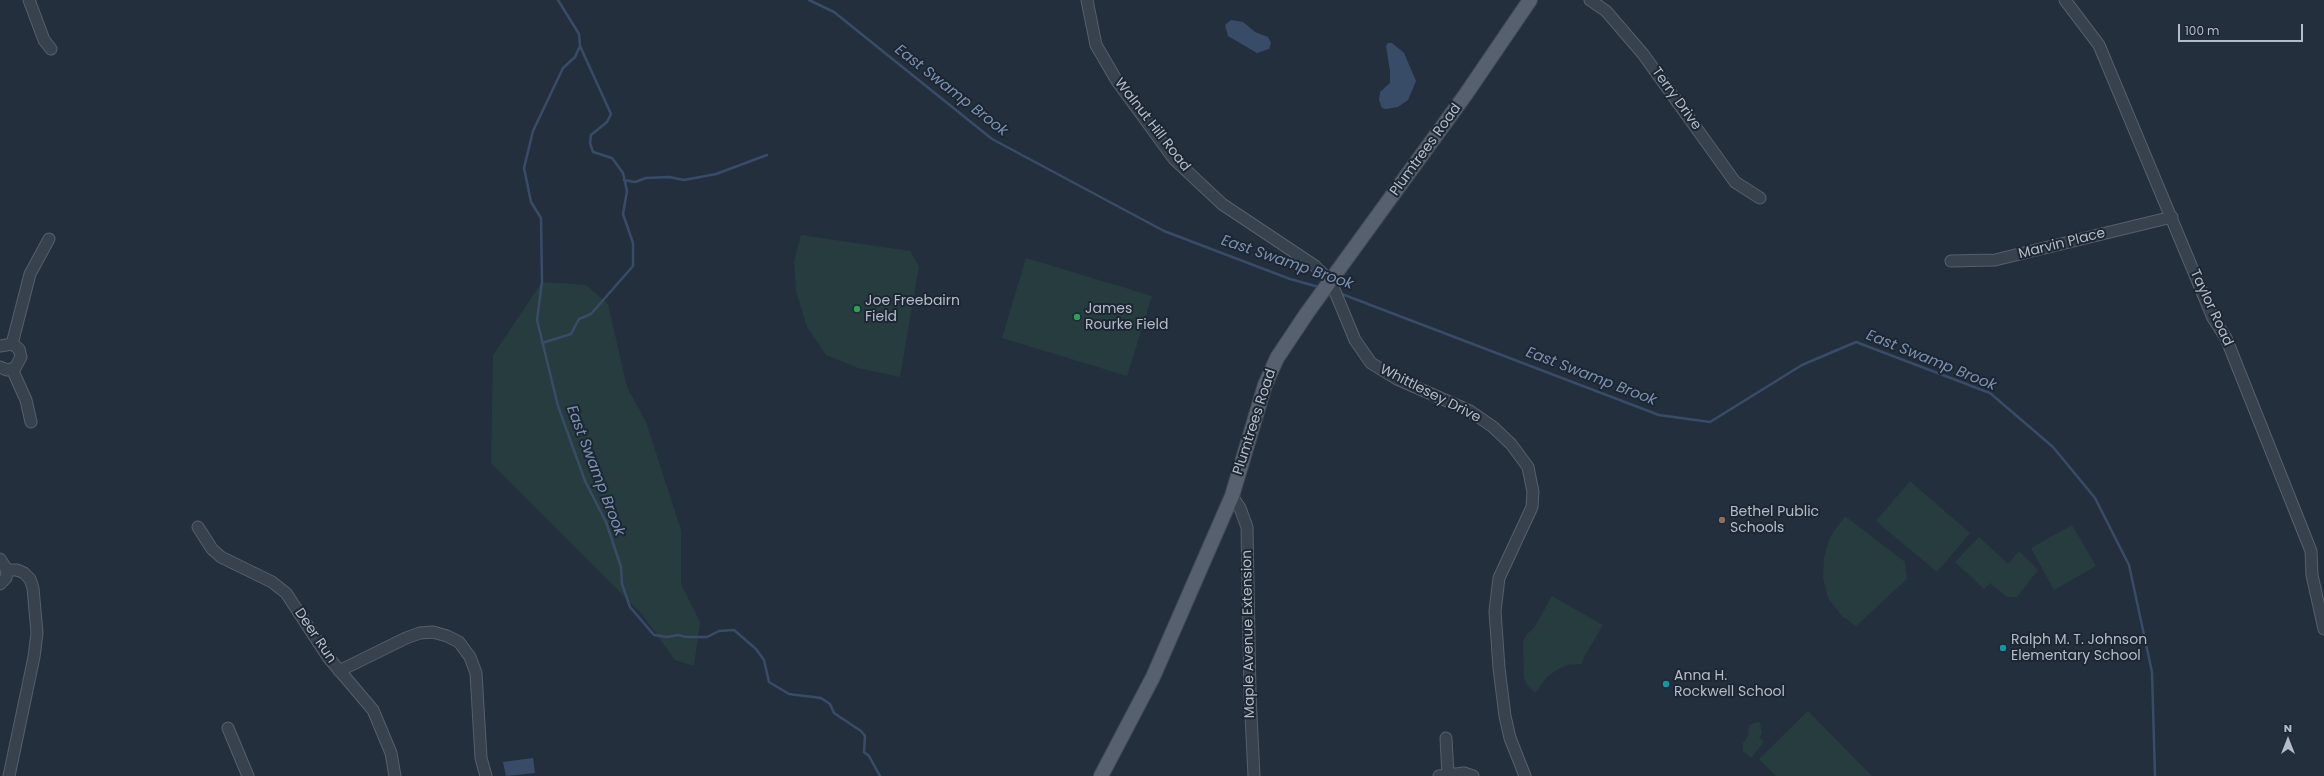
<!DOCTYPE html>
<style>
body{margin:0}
#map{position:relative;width:2324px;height:776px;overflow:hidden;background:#242f3e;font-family:Poppins,sans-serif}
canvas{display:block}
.north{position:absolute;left:2268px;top:720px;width:40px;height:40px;-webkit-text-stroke:3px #1d2633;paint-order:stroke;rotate:0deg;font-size:11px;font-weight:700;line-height:16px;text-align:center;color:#b4bcc9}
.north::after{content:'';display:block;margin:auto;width:14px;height:18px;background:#b4bcc9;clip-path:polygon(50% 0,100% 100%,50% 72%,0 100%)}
.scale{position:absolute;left:2178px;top:24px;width:125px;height:18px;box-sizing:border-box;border:2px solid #b4bcc9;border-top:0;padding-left:5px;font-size:12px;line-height:14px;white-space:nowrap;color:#b4bcc9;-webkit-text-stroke:3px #1d2633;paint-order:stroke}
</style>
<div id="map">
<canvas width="2324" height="776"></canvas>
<div class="north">N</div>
<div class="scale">100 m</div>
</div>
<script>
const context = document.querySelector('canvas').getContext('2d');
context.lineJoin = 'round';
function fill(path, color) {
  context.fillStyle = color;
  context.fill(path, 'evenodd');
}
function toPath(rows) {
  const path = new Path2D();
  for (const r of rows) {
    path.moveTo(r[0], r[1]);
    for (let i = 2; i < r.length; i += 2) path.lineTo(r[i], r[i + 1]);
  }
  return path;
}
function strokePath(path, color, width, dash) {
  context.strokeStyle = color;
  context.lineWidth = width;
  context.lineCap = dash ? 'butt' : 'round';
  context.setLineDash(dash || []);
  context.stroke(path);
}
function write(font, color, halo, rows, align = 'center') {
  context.font = font + ' Poppins,sans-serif';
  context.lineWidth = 4;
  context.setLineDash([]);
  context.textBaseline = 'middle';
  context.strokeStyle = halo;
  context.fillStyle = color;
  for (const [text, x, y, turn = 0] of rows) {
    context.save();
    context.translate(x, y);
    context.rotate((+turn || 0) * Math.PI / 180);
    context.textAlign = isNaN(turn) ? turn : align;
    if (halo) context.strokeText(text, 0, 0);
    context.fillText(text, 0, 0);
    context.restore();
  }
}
const green = toPath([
 [801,235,910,251,919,266,900,377,858,368,826,355,807,327,796,291,794,261],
 [1026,258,1152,296,1127,376,1002,338],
 [542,282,586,285,608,304,627,387,646,422,681,530,681,584,700,622,694,666,675,660,640,612,491,463,493,355],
 [1910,481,1970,533,1937,572,1876,521],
 [1845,516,1905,562,1907,579,1856,626,1842,616,1828,598,1823,578,1824,558,1830,537],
 [2072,525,2096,566,2054,590,2031,548],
 [1979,537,2008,564,2019,551,2038,570,2017,597,2007,597,1990,583,1984,589,1955,562],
 [1552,596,1603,625,1583,659,1582,664,1568,665,1558,669,1547,677,1535,693,1527,685,1524,678,1523,641,1527,634,1534,628],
 [1808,711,1872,776,1776,776,1759,759],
 [1758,722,1760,723,1762,734,1759,737,1764,742,1751,758,1743,751,1743,743,1748,736,1749,725]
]);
const water = toPath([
 [1231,20,1243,22,1255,32,1268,37,1271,43,1269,49,1257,53,1228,36,1225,25],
 [1388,43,1392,43,1404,53,1416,81,1408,100,1398,107,1386,109,1382,108,1379,100,1380,92,1390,83,1390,71,1386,46],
 [533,758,535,773,506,776,503,762]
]);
const stream = toPath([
 [558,0,579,34,580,46,575,57,563,68,533,131,524,168,531,202,541,218,542,282,537,320,558,406,585,481,606,522,621,567,622,584,630,607,654,635,667,637,678,635,686,637,707,637,719,631,734,630,756,649,764,660,769,682,789,694,821,698,830,704,834,713,861,731,865,736,864,752,869,756,880,776],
 [809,0,834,12,992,139,1164,231,1290,279,1319,287],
 [624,180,635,182,646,178,669,177,684,180,716,174,767,155],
 [1339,293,1659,415,1710,422,1802,365,1856,342,1990,393,2053,447,2095,498,2129,565,2152,672,2155,776],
 [542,343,571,334,579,319,591,314,633,266,633,243,623,214,627,191,623,173,612,158,593,152,590,143,591,135,607,122,611,114,580,46]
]);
const minor = toPath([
 [29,0,44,40,51,49],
 [1087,0,1096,45,1117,81,1174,159,1222,204,1315,266,1331,282,1355,340,1371,363,1397,379,1470,411,1493,427,1511,444,1528,467,1533,492,1532,507,1499,578,1495,611,1499,668,1505,716,1510,738,1525,776],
 [1590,0,1606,11,1643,54,1735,182,1760,198],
 [2065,0,2099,45,2213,318,2226,338,2311,551,2312,575,2324,629],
 [1951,261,1995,260,2172,217],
 [12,344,30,274,49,239],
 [0,346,12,344,19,349,21,357,15,368,7,370,0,367],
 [12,369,26,400,31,422],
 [1232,496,1240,508,1247,527,1250,694,1254,776],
 [198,527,212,549,221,557,272,582,286,593,328,657,373,710,391,753,395,776],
 [0,559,7,570,6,578,0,584],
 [7,570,17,570,24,573,30,579,33,588,37,633,34,657,9,776],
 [339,671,406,638,420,633,433,632,447,636,459,642,470,657,476,673,481,758,486,776],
 [228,728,248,776],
 [1446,738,1448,775],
 [1439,776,1464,773,1473,776]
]);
const major = toPath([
 [1101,776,1153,677,1232,496,1265,385,1277,358,1307,313,1466,94,1530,0]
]);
const markers = [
 [857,309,4,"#2e9e5b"],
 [1077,317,4,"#2e9e5b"],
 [1722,520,4,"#8d6e63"],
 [2003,648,4,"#0f9aa8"],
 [1666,684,4,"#0f9aa8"]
];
const streetNames = [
 ["Terry Drive",1676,99,54],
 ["Walnut Hill Road",1152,125,52],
 ["Plumtrees Road",1426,150,-54],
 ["Marvin Place",2062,244,-14],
 ["Taylor Road",2211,308,65],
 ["Whittlesey Drive",1430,394,27],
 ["Plumtrees Road",1255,422,-72],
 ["Maple Avenue Extension",1249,634,-91],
 ["Deer Run",315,636,56]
];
const poiNames = [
 ["Joe Freebairn",865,301],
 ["Field",865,317],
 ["James",1085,309],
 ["Rourke Field",1085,325],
 ["Bethel Public",1730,512],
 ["Schools",1730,528],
 ["Ralph M. T. Johnson",2011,640],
 ["Elementary School",2011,656],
 ["Anna H.",1674,676],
 ["Rockwell School",1674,692]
];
const waterNames = [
 ["East Swamp Brook",951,91,38],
 ["East Swamp Brook",1287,263,19],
 ["East Swamp Brook",1931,361,22],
 ["East Swamp Brook",1591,377,21],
 ["East Swamp Brook",595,471,69]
];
fill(green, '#263c3f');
fill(water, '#394c67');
strokePath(stream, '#394c67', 2.5);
strokePath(minor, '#565f6c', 13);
strokePath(major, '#414a57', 16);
strokePath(minor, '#38414e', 11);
strokePath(major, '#56606e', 14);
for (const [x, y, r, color] of markers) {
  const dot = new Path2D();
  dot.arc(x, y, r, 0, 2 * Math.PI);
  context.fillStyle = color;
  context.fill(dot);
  strokePath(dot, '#1d2633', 1.5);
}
write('14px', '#b4bcc9', '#1d2633', streetNames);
write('14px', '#b4bcc9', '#1d2633', poiNames, 'left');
write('italic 15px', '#7c92b1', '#1d2633', waterNames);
</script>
